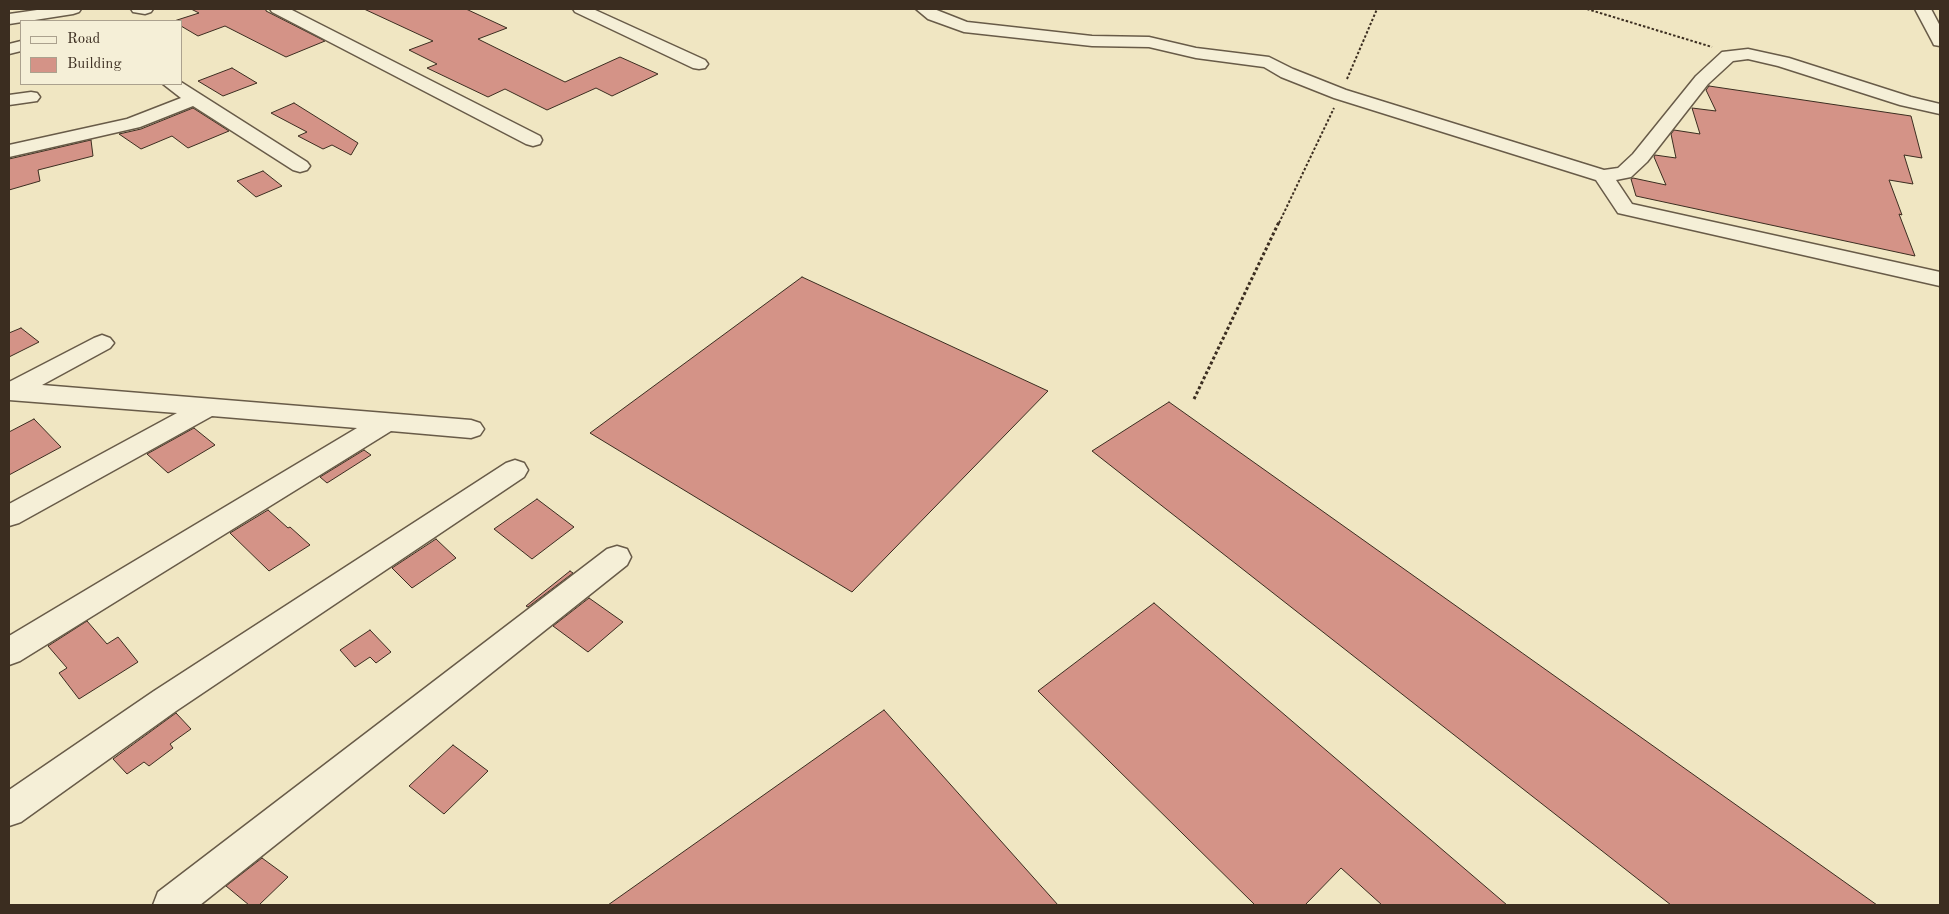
<!DOCTYPE html>
<style>
body{margin:0}
#map{position:relative;width:1949px;height:914px;overflow:hidden;background:#f0e6c2;font-family:"Old Standard TT",serif}
canvas{display:block}
.frame{position:absolute;inset:0;border:10px solid #3b2d20;pointer-events:none}
.legend{position:absolute;left:20px;top:20px;width:162px;height:65px;box-sizing:border-box;background:#f5efd7;border:1px solid #aba18e;margin:0;padding:6px 9px;list-style:none;font-size:15px;color:#3b2d20}
.legend li{display:flex;align-items:center;gap:10px;height:25px}
.legend b{width:25px;border:1px solid #aba18e}
</style>
<div id="map">
<canvas width="1949" height="914"></canvas>
<div class="frame"></div>
<ul class="legend">
<li><b style="height:6px;background:#f5efd7"></b>Road</li>
<li><b style="height:14px;background:#d49387"></b>Building</li>
</ul>
</div>
<script>
const context = document.querySelector('canvas').getContext('2d');
context.lineJoin = 'round';
function fill(path, color) {
  context.fillStyle = color;
  context.fill(path, 'evenodd');
}
function toPath(rows) {
  const path = new Path2D();
  for (const r of rows) {
    path.moveTo(r[0], r[1]);
    for (let i = 2; i < r.length; i += 2) path.lineTo(r[i], r[i + 1]);
  }
  return path;
}
function strokePath(path, color, width, dash) {
  context.strokeStyle = color;
  context.lineWidth = width;
  context.lineCap = dash ? 'butt' : 'round';
  context.setLineDash(dash || []);
  context.stroke(path);
}
const building = toPath([
 [191,9,266,9,266,11,325,41,286,57,225,26,198,36,181,26,181,21,174,21,199,13,191,9],
 [364,9,466,9,507,28,478,39,565,82,620,57,658,74,612,96,596,88,547,110,505,89,488,97,427,68,437,64,409,50,433,41,364,9],
 [232,68,257,83,223,96,198,81,232,68],
 [1709,86,1911,116,1922,158,1904,155,1913,184,1889,180,1902,215,1899,214,1915,256,1636,196,1631,179,1633,178,1666,185,1654,157,1655,155,1676,158,1671,134,1674,130,1700,134,1692,108,1716,111,1706,90,1709,86],
 [294,103,358,143,351,155,332,145,323,149,298,136,307,132,271,113,294,103],
 [193,108,229,131,188,148,172,136,141,149,119,134,141,129,193,108],
 [91,140,93,156,38,170,40,181,9,190,9,159,91,140],
 [263,171,282,186,256,197,237,181,263,171],
 [802,277,1048,391,852,592,590,433,802,277],
 [21,328,39,342,9,357,9,333,21,328],
 [1169,402,1877,905,1671,905,1092,451,1169,402],
 [34,419,61,447,9,475,9,432,34,419],
 [194,428,215,445,168,473,147,454,194,428],
 [364,450,371,455,327,483,320,477,364,450],
 [537,499,574,527,532,559,494,529,537,499],
 [268,510,288,528,290,527,310,545,269,571,230,533,268,510],
 [436,539,456,558,412,588,392,568,436,539],
 [570,571,573,573,528,607,526,606,570,571],
 [589,598,623,622,588,652,553,626,589,598],
 [1154,603,1507,905,1382,905,1341,868,1305,905,1255,905,1038,691,1154,603],
 [87,621,107,644,118,637,138,662,79,699,59,673,67,668,48,646,87,621],
 [370,630,391,652,376,663,370,657,355,667,340,650,370,630],
 [884,710,1058,905,608,905,884,710],
 [176,713,191,729,170,744,173,748,149,766,144,762,127,774,113,759,176,713],
 [453,745,488,771,444,814,409,786,453,745],
 [262,858,288,877,259,905,249,905,226,886,262,858]
]);
const pathFar1 = toPath([
 [1587,9,1712,47],
 [1347,79,1377,9],
 [1279,223,1334,108]
]);
const path = toPath([
 [1194,399,1279,222]
]);
const street = toPath([
 [44,9,81,9,79,12,73,14,9,24,9,14,44,9],
 [131,9,153,9,151,12,145,14,133,12,131,9],
 [270,9,290,9,540,136,542,140,540,144,533,146,526,144,272,12,270,9],
 [573,9,593,9,705,60,708,64,705,68,699,69,693,68,575,12,573,9],
 [916,9,934,9,967,22,1092,36,1149,37,1196,48,1269,57,1293,69,1346,90,1604,170,1618,168,1633,154,1696,76,1722,52,1748,49,1789,58,1911,97,1940,104,1940,114,1900,105,1778,66,1748,59,1733,61,1708,84,1647,162,1631,177,1616,180,1632,204,1940,272,1940,286,1618,213,1596,180,1334,98,1281,77,1264,67,1196,58,1149,47,1092,46,964,32,928,19,916,9],
 [1915,9,1931,9,1940,26,1940,46,1934,45,1932,41,1915,9],
 [21,41,21,51,9,54,9,44,21,41],
 [181,82,307,162,310,166,307,170,300,172,293,170,193,106,140,127,9,157,9,145,127,119,181,98,163,84,181,82],
 [31,92,37,93,40,97,37,101,9,105,9,95,31,92],
 [102,335,110,338,114,343,110,348,42,385,471,420,480,423,484,429,480,435,471,438,391,431,20,661,9,665,9,636,357,428,212,416,19,523,9,526,9,504,177,413,9,400,9,382,94,338,102,335],
 [515,460,524,463,528,470,524,477,176,711,21,822,9,826,9,790,154,691,506,463,515,460],
 [617,546,627,549,631,557,627,565,200,905,153,905,158,892,607,549,617,546]
]);
fill(building, '#d49387');
strokePath(building, '#3b2d20', 1);
strokePath(street, '#685b48', 3);
strokePath(pathFar1, '#3b2d20', 2, [2.5, 2]);
strokePath(path, '#3b2d20', 3, [3, 2.5]);
fill(street, '#f5efd7');
</script>
